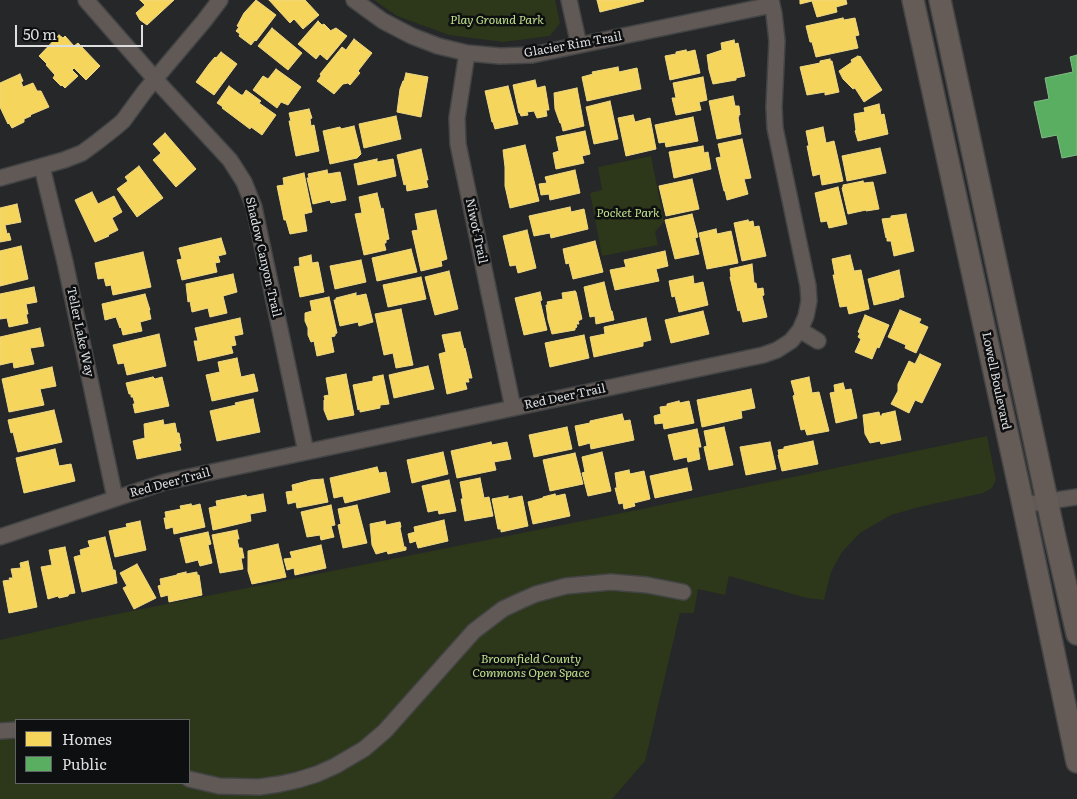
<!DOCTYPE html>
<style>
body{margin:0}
#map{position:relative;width:1077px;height:799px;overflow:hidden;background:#262728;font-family:Literata,serif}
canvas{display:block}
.legend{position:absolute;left:15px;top:719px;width:175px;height:65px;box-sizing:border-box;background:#0e0f10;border:1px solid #616263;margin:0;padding:6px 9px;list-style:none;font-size:15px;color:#dddee0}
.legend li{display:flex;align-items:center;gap:10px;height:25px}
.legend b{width:25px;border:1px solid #616263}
.scale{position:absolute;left:15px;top:25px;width:128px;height:22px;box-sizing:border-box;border:2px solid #dddee0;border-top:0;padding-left:6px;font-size:15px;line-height:18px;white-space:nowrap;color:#dddee0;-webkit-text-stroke:4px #0e0f10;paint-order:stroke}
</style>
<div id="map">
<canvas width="1077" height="799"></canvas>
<ul class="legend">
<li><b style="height:14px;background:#f6d55c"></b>Homes</li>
<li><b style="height:14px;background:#5aae61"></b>Public</li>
</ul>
<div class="scale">50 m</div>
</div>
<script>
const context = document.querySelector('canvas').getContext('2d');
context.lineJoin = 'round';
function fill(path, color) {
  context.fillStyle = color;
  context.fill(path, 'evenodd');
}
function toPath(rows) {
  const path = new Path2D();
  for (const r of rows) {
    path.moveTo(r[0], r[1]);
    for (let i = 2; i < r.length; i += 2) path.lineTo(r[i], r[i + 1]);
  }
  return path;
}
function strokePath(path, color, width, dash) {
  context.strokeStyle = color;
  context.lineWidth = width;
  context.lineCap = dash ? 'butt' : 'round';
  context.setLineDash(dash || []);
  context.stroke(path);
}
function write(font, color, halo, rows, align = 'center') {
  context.font = font + ' Literata,serif';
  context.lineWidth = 5;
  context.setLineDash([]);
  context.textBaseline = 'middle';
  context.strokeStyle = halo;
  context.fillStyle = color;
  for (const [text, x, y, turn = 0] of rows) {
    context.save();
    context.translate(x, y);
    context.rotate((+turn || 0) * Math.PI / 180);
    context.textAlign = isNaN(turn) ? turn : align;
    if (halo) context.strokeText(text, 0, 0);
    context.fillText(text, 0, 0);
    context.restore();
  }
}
const green = toPath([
 [374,0,555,0,560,23,550,36,503,42,449,35,397,16],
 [651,156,664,222,659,227,655,232,658,245,602,256,590,193,602,190,598,167],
 [987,436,996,480,992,488,983,493,919,507,891,515,860,533,842,552,831,572,824,600,807,598,729,576,725,595,698,589,694,613,680,613,645,761,612,799,0,799,0,640,87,620,642,509],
 [16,720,189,720,189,783,16,783]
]);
const homes = toPath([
 [140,0,174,0,147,25,140,20,136,13,145,5,140,0],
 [256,0,276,15,256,41,255,40,251,45,239,36,240,34,236,31,239,27,237,26,244,13,256,0],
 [269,0,305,0,319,15,303,29,294,19,290,23,269,0],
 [597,0,643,0,644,1,600,12,597,0],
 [800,0,846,0,847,4,836,7,837,12,817,17,812,1,800,4,800,0],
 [843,18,844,20,855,18,859,35,855,36,858,48,816,57,812,42,810,42,806,26,843,18],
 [318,21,322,25,324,24,330,30,330,31,336,28,347,36,327,60,320,54,316,59,298,44,318,21],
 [272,28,302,53,288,70,258,46,272,28],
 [59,35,63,38,65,36,74,46,78,43,100,66,86,80,74,68,72,70,78,76,65,88,62,85,61,86,53,78,55,75,46,65,47,64,39,56,59,35],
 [354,39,372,53,358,71,360,73,350,85,348,83,343,84,334,94,317,81,321,76,320,74,342,47,346,50,354,39],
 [734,40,735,44,738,43,745,76,736,78,736,80,713,84,709,70,707,55,722,50,721,43,734,40],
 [686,50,687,52,695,50,700,73,670,80,665,56,676,54,676,52,686,50],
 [221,52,237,64,214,95,196,82,209,64,215,57,216,58,221,52],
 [858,56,859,57,860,56,882,90,864,102,855,88,853,89,843,79,839,71,852,62,851,60,858,56],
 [830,59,830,61,832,61,839,92,825,95,825,92,807,95,800,67,820,63,820,61,830,59],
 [618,67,619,72,637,68,641,89,587,101,582,77,593,74,592,72,618,67],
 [276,69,301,87,288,105,281,102,277,108,253,90,263,76,268,79,276,69],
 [406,73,428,77,421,117,397,112,400,89,403,81,404,81,406,73],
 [20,74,23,81,21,82,23,87,33,83,37,91,41,91,49,107,30,115,31,116,24,119,24,122,12,128,9,123,8,124,0,107,0,83,20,74],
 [703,77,707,100,699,102,701,110,676,115,672,98,676,98,673,83,703,77],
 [535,80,537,88,545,86,549,110,546,110,547,116,537,118,534,111,527,112,528,115,521,116,520,113,519,113,513,85,535,80],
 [229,86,241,95,243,95,246,90,261,101,259,103,276,115,262,135,251,127,250,129,222,108,223,107,217,103,229,86],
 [508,86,518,124,495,129,493,122,492,122,485,91,508,86],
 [577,88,584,126,563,131,561,123,560,123,555,109,554,93,577,88],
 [733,96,735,106,739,106,740,115,738,115,739,117,738,117,741,134,717,139,709,101,733,96],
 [610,101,618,139,594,144,586,107,610,101],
 [879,104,881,115,884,114,888,134,858,141,855,131,856,130,854,114,865,112,864,108,879,104],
 [309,109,312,118,310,119,311,126,314,125,319,151,296,156,289,121,291,121,289,113,309,109],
 [633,115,635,122,650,118,656,149,626,156,618,118,633,115],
 [396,116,401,139,364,148,359,124,396,116],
 [693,117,698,141,666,147,665,142,659,143,655,125,693,117],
 [354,126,361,154,357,158,330,164,323,131,340,127,341,129,354,126],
 [823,127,826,143,834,141,843,181,822,185,820,174,813,176,807,146,809,146,806,131,823,127],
 [585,131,590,154,582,156,584,163,556,169,553,153,559,151,556,137,585,131],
 [165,133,196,169,176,187,153,160,161,153,153,144,165,133],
 [742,139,751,178,744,179,748,194,727,200,725,191,724,191,716,158,721,157,718,144,742,139],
 [525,145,539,201,510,208,505,186,505,167,503,150,525,145],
 [703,146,704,153,708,152,711,169,674,178,669,152,703,146],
 [880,148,886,173,847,181,842,156,880,148],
 [421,149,428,180,426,180,428,187,407,191,406,184,404,185,397,155,421,149],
 [377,159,377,162,393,159,396,176,358,185,354,164,377,159],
 [139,166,163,198,137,217,117,189,128,181,125,177,139,166],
 [327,170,328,174,340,172,346,200,331,203,330,200,313,204,307,178,309,178,308,174,327,170],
 [575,170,580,193,550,200,549,194,541,195,539,184,547,183,545,177,575,170],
 [304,173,312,212,304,214,307,231,290,234,286,220,284,220,277,186,284,185,283,178,304,173],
 [692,179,699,209,666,216,659,186,692,179],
 [863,181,864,183,873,182,879,209,866,211,866,210,848,214,842,188,843,187,843,185,863,181],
 [838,187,847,224,829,228,827,221,821,222,815,193,838,187],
 [92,192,98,204,114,196,122,212,112,218,118,230,108,235,109,236,95,242,75,200,92,192],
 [377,193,381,209,383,208,389,239,386,240,386,243,384,243,386,250,364,255,355,214,362,213,359,197,377,193],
 [17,204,21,222,5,225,7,234,9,233,11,240,0,242,0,208,17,204],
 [570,207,571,212,584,209,588,229,551,238,550,233,534,236,529,216,570,207],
 [436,210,447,259,441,261,442,266,421,271,412,231,418,230,415,214,436,210],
 [692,214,698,237,695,238,699,254,675,259,665,220,692,214],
 [906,214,914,251,894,256,891,241,887,241,887,237,886,238,882,219,891,218,891,216,906,214],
 [748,220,749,222,753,221,754,227,759,226,766,256,742,261,734,223,748,220],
 [716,229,717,234,731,231,738,263,707,269,699,233,716,229],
 [527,230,536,268,518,273,516,265,510,266,503,236,527,230],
 [221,238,226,254,218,256,220,262,215,263,217,272,182,280,177,260,182,259,179,248,221,238],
 [595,241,603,272,573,279,569,263,566,264,563,249,595,241],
 [21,246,28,279,0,286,0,251,21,246],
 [411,249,417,272,377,281,372,258,411,249],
 [665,251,668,266,656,269,659,281,615,290,610,270,626,267,624,260,665,251],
 [143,252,151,287,113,295,111,285,106,286,104,278,98,279,95,263,143,252],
 [311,255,312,263,318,262,324,292,300,297,294,267,300,266,299,258,311,255],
 [850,255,854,271,861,270,869,309,849,314,847,306,840,307,833,275,835,275,832,259,850,255],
 [361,260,366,282,335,289,330,266,361,260],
 [752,264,754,283,756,283,757,289,763,288,764,295,762,296,767,317,743,322,740,310,738,311,730,277,731,277,730,269,752,264],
 [899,270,904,297,899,298,899,299,874,305,868,279,899,270],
 [449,271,458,309,435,315,425,277,449,271],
 [233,274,237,292,223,296,227,313,210,317,208,308,192,312,190,301,188,302,186,284,233,274],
 [693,276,694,284,703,282,708,305,679,312,675,296,672,297,669,281,693,276],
 [421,277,426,299,388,307,383,285,421,277],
 [604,282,611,311,612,311,614,320,596,324,595,316,590,317,584,287,604,282],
 [34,287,37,302,26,304,28,314,26,314,28,323,9,327,7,318,0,319,0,294,34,287],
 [575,291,576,292,582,319,578,321,579,324,576,324,577,327,575,328,575,330,552,334,548,320,546,305,548,305,547,302,563,299,562,293,575,291],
 [540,292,542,300,540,301,547,330,524,335,515,298,540,292],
 [356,293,356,296,366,294,373,322,359,326,358,322,340,326,334,300,336,300,336,298,356,293],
 [145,294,150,310,149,310,151,319,140,322,142,331,123,335,121,327,120,328,116,317,105,320,102,304,145,294],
 [329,297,337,333,335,334,335,336,331,337,334,352,317,356,314,341,311,342,308,335,308,328,305,321,305,313,312,311,310,301,329,297],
 [401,309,413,365,396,368,393,353,384,355,375,314,401,309],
 [900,310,921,319,919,323,928,327,916,353,905,348,906,345,888,337,900,310],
 [703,311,709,334,671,343,665,320,703,311],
 [865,315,889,325,879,348,877,347,872,359,855,352,861,339,858,337,860,333,858,332,865,315],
 [240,318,243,334,234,336,236,345,231,346,233,353,198,361,194,341,198,341,195,328,240,318],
 [646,318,651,340,643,342,643,346,594,357,590,337,605,334,604,327,646,318],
 [40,328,44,346,30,348,34,364,14,368,13,362,0,365,0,337,40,328],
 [460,332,464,349,465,348,472,378,468,378,469,382,465,382,467,389,447,394,439,354,446,352,442,335,460,332],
 [159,334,166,366,127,375,124,363,118,364,113,345,159,334],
 [584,335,589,358,550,367,545,343,584,335],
 [920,354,941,364,922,403,915,400,909,413,891,404,898,391,898,384,909,361,915,364,920,354],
 [237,358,241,377,254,374,258,391,212,401,206,375,220,372,218,362,237,358],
 [428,366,434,389,394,398,389,375,428,366],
 [52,367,56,386,40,389,44,405,9,412,2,379,52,367],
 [346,374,354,415,328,420,324,410,324,400,325,400,324,396,329,395,326,378,346,374],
 [383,375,389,404,380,405,380,408,360,412,360,409,358,410,353,385,373,381,373,377,383,375],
 [153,377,155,379,162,377,169,406,135,413,133,404,135,404,133,397,131,397,131,394,129,394,126,383,153,377],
 [809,377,812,393,819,392,829,431,807,435,805,429,801,430,793,396,795,395,791,381,809,377],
 [843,383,845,390,851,389,857,418,836,423,830,393,835,392,834,385,843,383],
 [751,389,755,408,741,411,742,418,702,427,697,400,751,389],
 [253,399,260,432,217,441,210,411,236,405,235,403,253,399],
 [679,401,680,403,689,401,694,423,664,429,663,423,655,424,654,416,661,414,660,407,667,406,667,404,679,401],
 [54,410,62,442,18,452,13,432,11,433,8,420,54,410],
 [895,411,901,440,881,444,880,441,870,443,865,434,863,415,879,412,880,416,882,416,882,414,895,411],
 [622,414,624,421,630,420,634,440,591,449,590,443,579,446,575,426,590,423,590,421,622,414],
 [163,420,164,425,175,423,177,433,179,433,181,443,179,444,181,450,137,459,133,441,145,438,144,424,163,420],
 [567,427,572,449,534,457,529,435,567,427],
 [724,427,733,465,709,470,704,447,707,446,704,431,724,427],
 [697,429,701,447,698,447,700,459,688,462,687,457,674,460,668,435,697,429],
 [813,441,818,464,782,471,778,455,779,455,778,450,784,449,784,447,813,441],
 [491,442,492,445,507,442,511,459,494,462,496,470,457,478,451,451,491,442],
 [770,442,776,469,746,475,740,447,770,442],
 [55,449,59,466,71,464,75,481,24,493,16,458,55,449],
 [443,452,448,474,412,483,407,460,443,452],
 [602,452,611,491,588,496,582,473,585,472,582,457,602,452],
 [575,453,583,484,550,491,543,460,575,453],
 [377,467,379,473,386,472,390,492,345,503,343,496,334,498,330,478,377,467],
 [687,468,692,490,655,498,650,476,687,468],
 [629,470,630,474,644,471,650,499,634,503,635,506,624,509,623,503,619,504,615,488,617,488,615,473,629,470],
 [480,478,484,498,489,497,493,516,465,521,461,499,463,499,460,482,480,478],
 [323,479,328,502,297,508,296,502,288,504,286,492,293,491,292,485,311,480,323,479],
 [449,480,456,511,439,514,438,510,428,512,422,486,449,480],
 [263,494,266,511,250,514,251,521,213,530,209,508,217,506,216,501,246,495,247,497,263,494],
 [555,494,556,496,565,494,570,516,533,524,528,502,543,498,543,497,555,494],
 [508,496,508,499,522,496,528,526,501,532,501,529,498,529,492,499,508,496],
 [191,504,192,506,200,504,205,527,174,534,173,527,166,529,164,518,166,518,165,512,181,509,180,506,191,504],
 [331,505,335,525,331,526,334,537,321,540,320,535,307,537,301,512,331,505],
 [357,505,367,543,343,548,338,525,341,524,338,509,357,505],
 [444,520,448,541,418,548,416,541,410,543,408,534,415,532,414,527,444,520],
 [140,521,146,550,115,557,109,531,127,527,126,524,140,521],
 [385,521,386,525,400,522,401,527,400,528,404,547,406,547,406,550,388,554,387,551,376,554,372,545,370,524,385,521],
 [237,530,239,539,237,539,239,548,242,548,244,558,241,558,243,569,220,573,212,535,237,530],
 [208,532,211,544,208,545,212,563,200,566,198,560,186,563,180,538,208,532],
 [105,537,113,570,115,570,117,583,82,592,74,557,81,555,80,550,90,547,88,541,105,537],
 [278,544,286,577,252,584,248,571,248,551,278,544],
 [321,545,326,568,295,575,294,568,287,570,284,559,292,558,290,552,321,545],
 [65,547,75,593,69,594,68,596,59,598,58,596,48,599,41,567,52,565,49,550,65,547],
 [28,561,37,607,9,613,3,581,10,580,9,578,13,578,11,569,21,568,20,563,28,561],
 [137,564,156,598,134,609,123,588,127,586,120,573,137,564],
 [186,572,186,574,197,572,197,575,199,575,202,595,169,602,168,595,161,597,158,586,161,585,160,579,177,575,177,574,186,572]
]);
const public = toPath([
 [1077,55,1077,155,1062,158,1057,135,1042,138,1034,102,1049,99,1045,78,1073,72,1070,57,1077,55]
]);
const minor = toPath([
 [86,0,155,79,230,160,244,182,254,207,306,452],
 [354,0,383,21,412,36,438,46,467,53,500,56,532,55,772,5],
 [569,0,579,45],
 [467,53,457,118,458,144,513,408],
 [42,167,65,262,115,498],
 [0,178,64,160,82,153,97,142,116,127,123,121,145,91,204,21,220,0],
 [800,330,818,341],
 [1023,505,1077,497],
 [0,537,165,482,763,355,777,350,791,341,800,330,806,316,809,301,808,286,775,128,774,107,777,41,774,14,771,0],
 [0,731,16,730],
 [189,779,219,786,259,787,280,784,298,780,317,774,335,766,364,749,385,731,474,631,503,609,520,601,536,594,566,586,611,582,647,585,683,592]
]);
const secondary = toPath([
 [913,0,1023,505,1077,762],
 [940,0,1054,533,1077,634]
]);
const parkNames = [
 ["Play Ground Park",497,20],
 ["Pocket Park",628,213],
 ["Broomfield County",531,659],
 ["Commons Open Space",531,673]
];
const streetNames = [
 ["Glacier Rim Trail",573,45,-10],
 ["Niwot Trail",476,231,78],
 ["Shadow Canyon Trail",263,257,77],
 ["Teller Lake Way",80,332,78],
 ["Lowell Boulevard",996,381,78],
 ["Red Deer Trail",565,397,-12],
 ["Red Deer Trail",170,483,-15]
];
fill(green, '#2d3719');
fill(homes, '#f6d55c');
strokePath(homes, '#eed884', 1);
fill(public, '#5aae61');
strokePath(public, '#81bc87', 1);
strokePath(minor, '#434445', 18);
strokePath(secondary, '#434445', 24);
strokePath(minor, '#605956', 15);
strokePath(secondary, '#655c58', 21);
write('italic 12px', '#c0e08b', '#0e0f10', parkNames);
write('12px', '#dddee0', '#0e0f10', streetNames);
</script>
